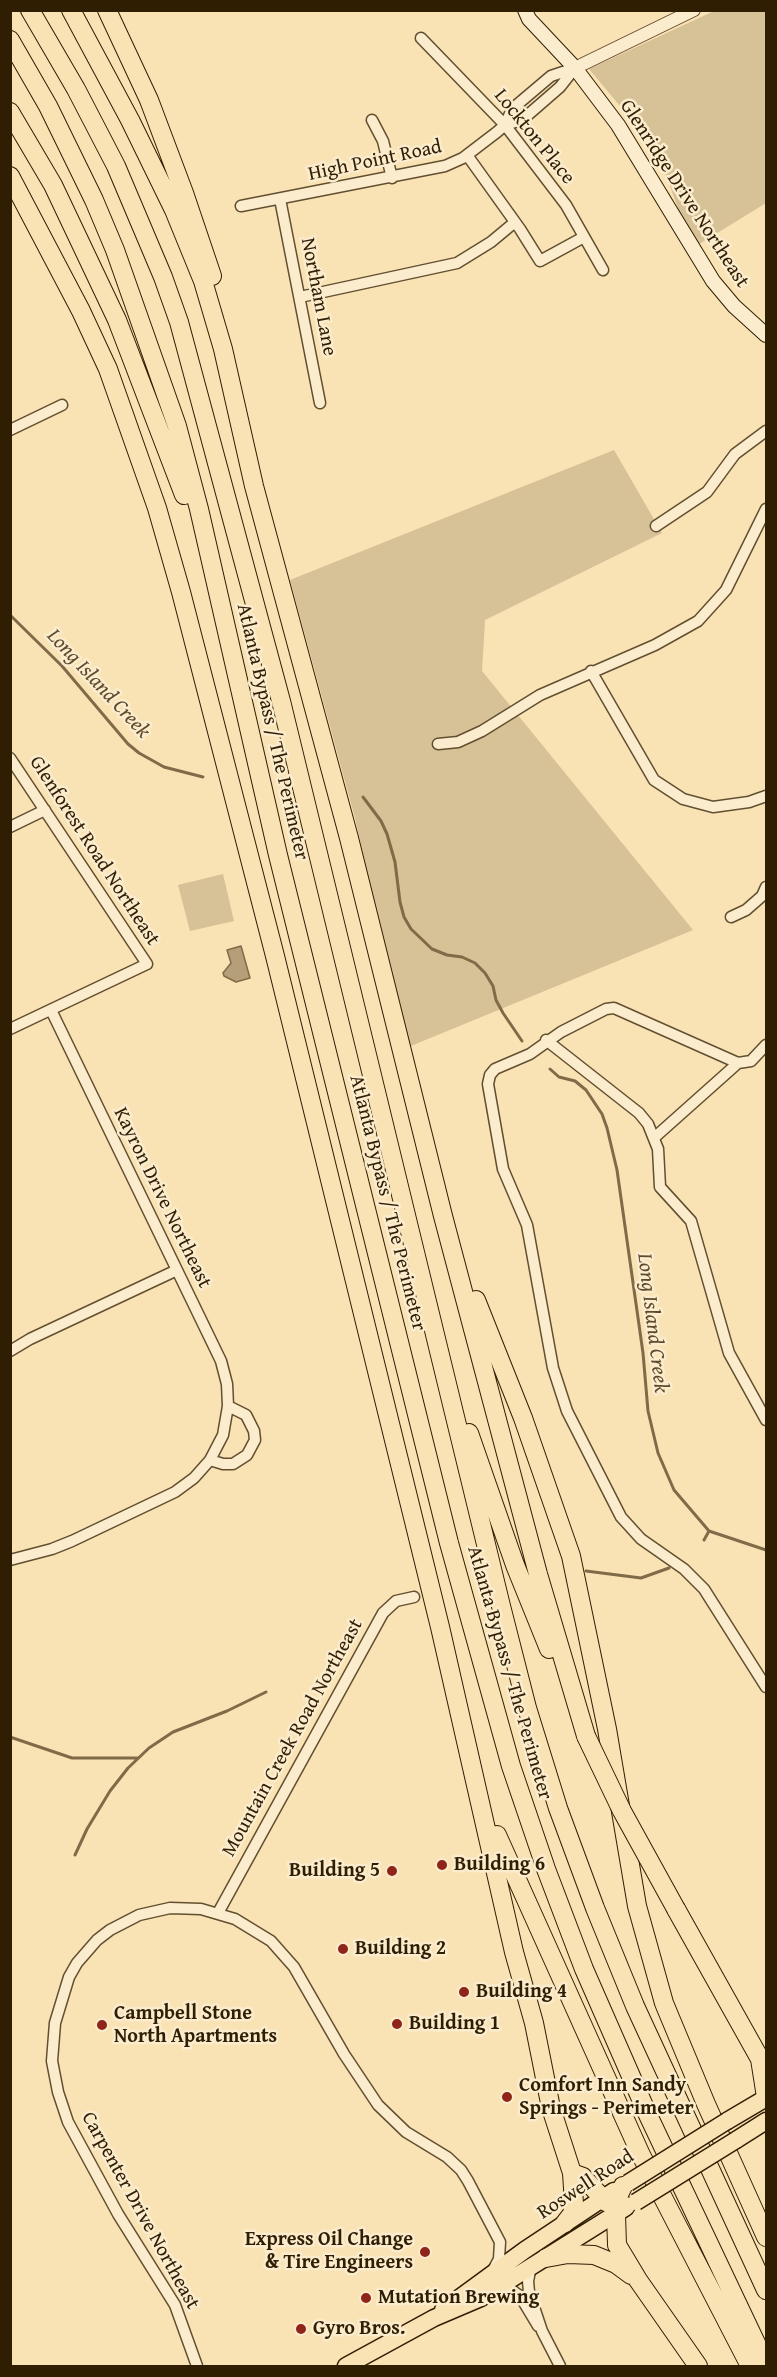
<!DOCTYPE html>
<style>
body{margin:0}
#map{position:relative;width:777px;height:2377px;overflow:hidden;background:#f9e2b4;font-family:"Gentium Book Plus",serif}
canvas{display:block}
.frame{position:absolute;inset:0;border:12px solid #301e03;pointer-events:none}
</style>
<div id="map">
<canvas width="777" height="2377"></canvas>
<div class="frame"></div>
</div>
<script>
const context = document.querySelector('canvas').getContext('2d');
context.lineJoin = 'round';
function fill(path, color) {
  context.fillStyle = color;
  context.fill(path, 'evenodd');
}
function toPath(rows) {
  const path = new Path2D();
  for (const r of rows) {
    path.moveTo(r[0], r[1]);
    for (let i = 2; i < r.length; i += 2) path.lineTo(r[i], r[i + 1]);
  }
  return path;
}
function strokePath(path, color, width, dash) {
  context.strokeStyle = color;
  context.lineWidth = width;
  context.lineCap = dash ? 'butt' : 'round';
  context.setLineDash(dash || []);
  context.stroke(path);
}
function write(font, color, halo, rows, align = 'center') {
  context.font = font + ' "Gentium Book Plus",serif';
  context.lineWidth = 5;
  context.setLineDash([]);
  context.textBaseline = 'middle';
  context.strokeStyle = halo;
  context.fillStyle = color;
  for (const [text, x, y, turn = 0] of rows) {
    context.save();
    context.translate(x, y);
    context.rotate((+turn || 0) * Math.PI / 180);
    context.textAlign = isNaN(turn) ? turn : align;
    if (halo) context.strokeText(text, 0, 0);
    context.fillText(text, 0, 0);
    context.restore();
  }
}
const green = toPath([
 [714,11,766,11,766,203,693,248,656,149,589,69],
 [614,450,662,533,485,620,482,671,693,930,406,1048,355,818,290,580],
 [223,874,234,921,190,931,178,885]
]);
const water = toPath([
 [241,946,250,978,236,982,224,976,223,973,231,963,227,950,241,946]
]);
const stream = toPath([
 [10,615,62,666,128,744,139,753,164,767,203,777],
 [363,797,381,821,387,834,395,862,400,902,404,917,411,929,432,949,447,955,462,957,475,963,485,973,493,986,496,1000,503,1013,522,1041],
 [550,1069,559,1077,575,1081,586,1090,602,1114,607,1128,617,1170,643,1353,648,1411,658,1453,674,1490,709,1531,766,1550],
 [704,1540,709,1531],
 [586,1571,641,1578,669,1568],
 [10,1737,72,1758,137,1758],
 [75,1855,87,1829,110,1791,128,1768,149,1748,173,1732,227,1711,266,1692]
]);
const minor = toPath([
 [421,38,505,125,566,205,603,270],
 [372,120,383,141,392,178],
 [505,125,522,120,560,87,575,68],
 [467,155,520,229,540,261,584,237],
 [280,199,320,403],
 [241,206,445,166,463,158,497,132,505,125,512,109,551,76,575,68],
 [300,297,457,263,491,242,515,222],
 [10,430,62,405],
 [656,526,707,492,735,454,766,431],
 [591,671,654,780,683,799,713,807,749,802,766,796],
 [438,744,458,742,482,731,540,695,655,645,698,621,726,590,766,509],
 [10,758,147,964,10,1029],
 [10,827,45,810],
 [731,917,746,910,762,896,766,887],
 [546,1040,639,1113,648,1124,658,1149,660,1187,691,1221,729,1353,766,1420],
 [738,1063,614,1008,606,1009,561,1032,530,1054,495,1069,490,1075,488,1084,503,1169,527,1225,553,1368,567,1411,621,1517,641,1539,684,1569,704,1589,766,1687],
 [655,1137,738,1063,751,1061,766,1045],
 [10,1351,30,1339,177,1270],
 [210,1460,223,1464,233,1464,247,1455,255,1440,254,1431,246,1415,228,1406],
 [10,1560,52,1549,72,1541,175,1492,194,1478,210,1460,223,1435,228,1406,227,1384,221,1361,51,1010],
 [218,1913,383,1613,396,1601,414,1597],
 [531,2266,528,2281,529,2292,542,2331,560,2366],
 [500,2286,513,2291,520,2296,538,2326],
 [197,2366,175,2305,118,2214,68,2122,58,2092,52,2061,55,2023,69,1977,77,1963,97,1940,110,1930,139,1915,170,1908,201,1909,235,1919,271,1941,294,1967,344,2054,378,2105,406,2132,447,2157,461,2170,468,2181,500,2242,499,2259,492,2272]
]);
const tertiary = toPath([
 [575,68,694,10]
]);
const secondary = toPath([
 [525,10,529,19,575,68,618,125,713,281,734,306,766,335]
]);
const primary = toPath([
 [727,2121,766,2098],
 [736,2140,766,2121],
 [443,2310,525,2250,614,2191],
 [346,2366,434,2318,481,2298,625,2208]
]);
const motorway = toPath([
 [30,10,76,89,116,166,163,277,179,322,281,701,501,1606,527,1708,558,1808,595,1908,635,2006,766,2290],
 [71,10,130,120,174,210,203,281,223,349,254,486,349,838,443,1216,538,1574,586,1736],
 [107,10,149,100,184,193,212,276],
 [10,40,48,106,94,200,115,250,177,426,199,509,278,855,449,1543,511,1766,546,1869,584,1969,648,2115,766,2364],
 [10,112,53,185,117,320,184,495],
 [10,176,81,311,108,369,157,508,181,592,275,956,440,1627,514,1952,534,2023,551,2108,572,2173,574,2204,572,2214,565,2223],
 [476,1300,523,1418,571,1556,607,1729,637,1906,664,2003,706,2104,766,2237],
 [469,1433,515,1565,549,1649],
 [497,1835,641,2155,750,2366],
 [676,1909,760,2059,766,2097],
 [572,2173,583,2177,606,2202,617,2206,626,2206],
 [623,2186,617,2199,616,2214,617,2245,638,2280,698,2366],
 [546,2258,568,2254,594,2255,616,2264,631,2275]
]);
const primaryBridge = toPath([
 [628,2183,727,2121],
 [636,2202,736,2140]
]);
const motorwayBridge = toPath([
 [586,1736,622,1811,676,1909]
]);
const markers = [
 [442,1865,6,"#8f2418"],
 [392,1871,6,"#8f2418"],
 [343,1949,6,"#8f2418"],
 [464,1992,6,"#8f2418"],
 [397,2024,6,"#8f2418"],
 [102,2025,6,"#8f2418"],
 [507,2097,6,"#8f2418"],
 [425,2252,6,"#8f2418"],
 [366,2298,6,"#8f2418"],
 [301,2329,6,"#8f2418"]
];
const streetNames = [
 ["Lockton Place",534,137,51],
 ["High Point Road",375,161,-12],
 ["Glenridge Drive Northeast",684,194,57],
 ["Northam Lane",318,297,79],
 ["Atlanta Bypass / The Perimeter",272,732,77],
 ["Glenforest Road Northeast",94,851,57],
 ["Kayron Drive Northeast",162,1198,64],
 ["Atlanta Bypass / The Perimeter",387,1203,76],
 ["Atlanta Bypass / The Perimeter",509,1673,74],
 ["Mountain Creek Road Northeast",293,1738,-61],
 ["Roswell Road",586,2185,-33],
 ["Carpenter Drive Northeast",140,2211,61]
];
const poiNames = [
 ["Building 6",454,1865],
 ["Building 5",380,1871,"right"],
 ["Building 2",355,1949],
 ["Building 4",476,1992],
 ["Campbell Stone",114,2014],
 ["North Apartments",114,2037],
 ["Building 1",409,2024],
 ["Comfort Inn Sandy",519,2086],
 ["Springs - Perimeter",519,2109],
 ["Express Oil Change",413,2240,"right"],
 ["& Tire Engineers",413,2263,"right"],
 ["Mutation Brewing",378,2298],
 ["Gyro Bros.",313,2329]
];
const waterNames = [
 ["Long Island Creek",98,684,47],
 ["Long Island Creek",652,1323,83]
];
fill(green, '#d7c196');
fill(water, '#b59f78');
strokePath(water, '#806b49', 1.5);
strokePath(stream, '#806b49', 3);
strokePath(minor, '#624f2f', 13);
strokePath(tertiary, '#624f2f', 14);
strokePath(secondary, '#301e03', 16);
strokePath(primary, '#301e03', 19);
strokePath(motorway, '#301e03', 20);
strokePath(minor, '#fbecce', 10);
strokePath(tertiary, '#fbecce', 12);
strokePath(secondary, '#fbecce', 14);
strokePath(primary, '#f9e2b4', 16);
strokePath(motorway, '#f9e2b4', 18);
strokePath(primaryBridge, '#301e03', 19, []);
strokePath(motorwayBridge, '#301e03', 20, []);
strokePath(primaryBridge, '#f9e2b4', 16);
strokePath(motorwayBridge, '#f9e2b4', 18);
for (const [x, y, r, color] of markers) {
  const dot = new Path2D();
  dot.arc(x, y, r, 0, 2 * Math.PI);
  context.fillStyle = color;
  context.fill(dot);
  strokePath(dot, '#fbecce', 2);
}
write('20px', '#301e03', '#fbecce', streetNames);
write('bold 20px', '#301e03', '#fbecce', poiNames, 'left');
write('italic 21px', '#5f4b2c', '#fbecce', waterNames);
</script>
